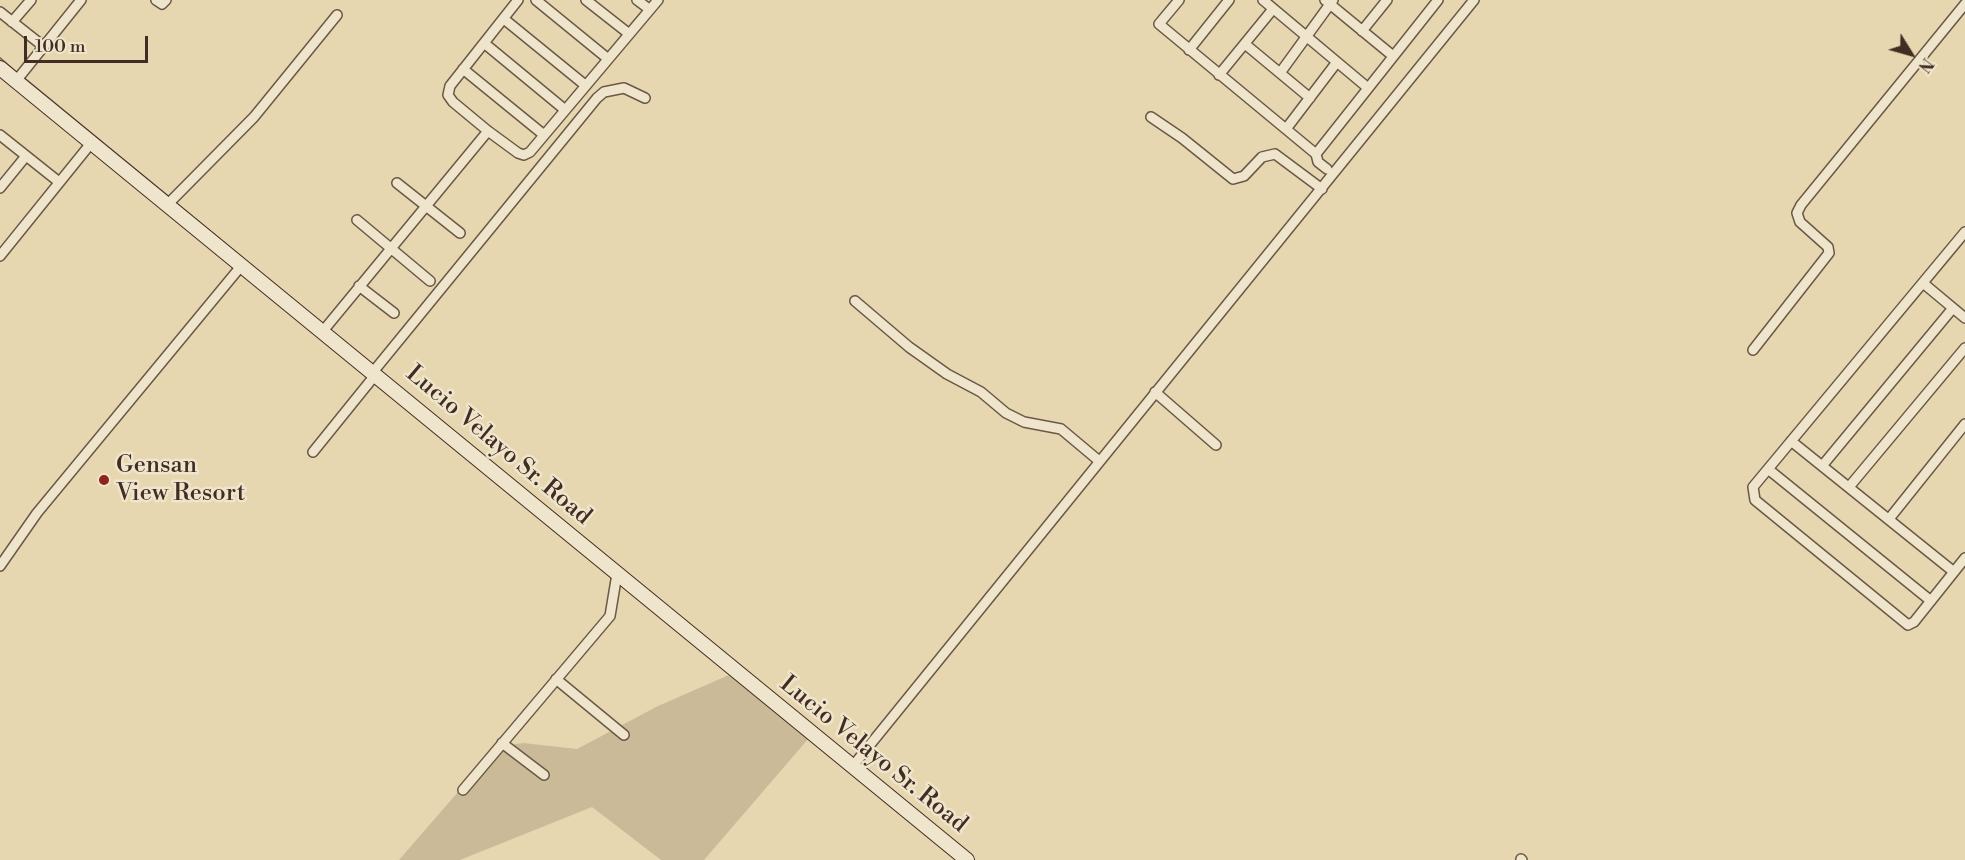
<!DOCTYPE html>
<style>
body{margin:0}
#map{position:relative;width:1965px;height:860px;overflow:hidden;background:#e7d7b0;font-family:"Libre Bodoni",serif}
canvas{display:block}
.north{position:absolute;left:1881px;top:24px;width:60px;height:60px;-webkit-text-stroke:4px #efe5cc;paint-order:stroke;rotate:127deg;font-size:16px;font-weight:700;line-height:24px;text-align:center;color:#412d23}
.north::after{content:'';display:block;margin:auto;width:21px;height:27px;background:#412d23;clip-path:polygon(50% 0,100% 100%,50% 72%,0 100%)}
.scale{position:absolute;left:24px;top:36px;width:124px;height:27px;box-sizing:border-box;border:3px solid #412d23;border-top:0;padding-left:8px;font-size:18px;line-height:21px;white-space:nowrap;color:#412d23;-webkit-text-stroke:4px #efe5cc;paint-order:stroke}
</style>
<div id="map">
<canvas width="1965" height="860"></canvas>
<div class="north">N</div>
<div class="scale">100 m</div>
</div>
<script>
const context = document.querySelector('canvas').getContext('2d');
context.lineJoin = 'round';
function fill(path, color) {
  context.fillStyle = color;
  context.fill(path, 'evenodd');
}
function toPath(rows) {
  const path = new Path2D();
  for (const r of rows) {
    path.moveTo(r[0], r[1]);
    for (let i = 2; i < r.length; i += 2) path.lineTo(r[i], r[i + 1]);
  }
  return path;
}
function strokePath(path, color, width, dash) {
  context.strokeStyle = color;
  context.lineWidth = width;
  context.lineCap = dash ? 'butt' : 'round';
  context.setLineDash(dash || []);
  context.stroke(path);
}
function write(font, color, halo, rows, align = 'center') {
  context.font = font + ' "Libre Bodoni",serif';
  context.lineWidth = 5;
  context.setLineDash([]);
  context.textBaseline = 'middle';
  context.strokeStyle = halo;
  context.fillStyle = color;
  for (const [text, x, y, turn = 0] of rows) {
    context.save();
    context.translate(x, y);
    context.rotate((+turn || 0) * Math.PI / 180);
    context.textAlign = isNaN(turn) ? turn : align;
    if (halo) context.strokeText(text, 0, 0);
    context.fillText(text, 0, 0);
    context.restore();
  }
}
const green = toPath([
 [729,675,809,738,704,860,661,860,592,807,460,860,399,860,497,747,523,743,577,749,658,706]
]);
const stream = toPath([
 [0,58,16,72],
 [24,78,169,197],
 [176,203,314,317]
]);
const minor = toPath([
 [156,0,162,4,166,0],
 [518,0,450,86,448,95,453,102,488,131,518,153,524,155,530,152,658,0],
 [536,0,607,58],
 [586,0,628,33],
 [637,0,649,9],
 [1179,0,1159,24,1316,154,1318,162,1327,169],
 [1263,0,1368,88],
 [1325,0,1393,56],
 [0,12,43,46],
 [504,19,585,85],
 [12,22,31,0],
 [1362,31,1387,0],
 [484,43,564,109],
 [1245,44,1310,98],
 [1189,50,1229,0],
 [463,69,544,135],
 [1280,73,1333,0],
 [1219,75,1273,9],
 [16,81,81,0],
 [1151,117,1182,138,1233,179,1244,176,1262,157,1275,154,1322,189],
 [1286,129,1337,62],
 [0,135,59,182],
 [1316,154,1438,0],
 [397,183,460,233],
 [0,188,26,156],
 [168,204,254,117,337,15],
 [357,220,430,281],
 [1965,232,1753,487,1755,500,1908,625,1914,622,1965,558],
 [0,256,92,142],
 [1923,283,1965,318],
 [359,286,394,313],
 [855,301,909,347,947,374,981,392,1006,413,1024,422,1061,429,1098,460],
 [323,331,488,131],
 [1753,350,1829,253,1828,247,1800,222,1797,213,1801,205,1965,4],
 [373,372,597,98,604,92,624,88,645,98],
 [1155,392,1216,445],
 [1791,441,1954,572],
 [313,452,376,374],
 [1822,466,1953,308],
 [1768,469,1931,601],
 [1849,487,1965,348],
 [1889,519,1965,424],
 [0,566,37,513,242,265],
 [556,679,624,735],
 [502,743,544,775],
 [852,767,1474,0],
 [463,790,610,616,617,574],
 [1521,859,1522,860]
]);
const secondary = toPath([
 [0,68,967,860]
]);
const markers = [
 [104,480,6,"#8f2418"]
];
const streetNames = [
 ["Lucio Velayo Sr. Road",498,446,40],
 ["Lucio Velayo Sr. Road",873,755,39]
];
const poiNames = [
 ["Gensan",116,466],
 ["View Resort",116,494]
];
fill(green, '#cbba98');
strokePath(stream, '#83705b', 2);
strokePath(minor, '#6a5846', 12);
strokePath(secondary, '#412d23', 16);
strokePath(minor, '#efe5cc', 9);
strokePath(secondary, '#efe5cc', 14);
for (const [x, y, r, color] of markers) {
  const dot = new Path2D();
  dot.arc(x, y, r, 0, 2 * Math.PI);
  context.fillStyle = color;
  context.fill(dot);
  strokePath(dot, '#efe5cc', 2);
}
write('24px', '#412d23', '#efe5cc', streetNames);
write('24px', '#412d23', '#efe5cc', poiNames, 'left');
</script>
